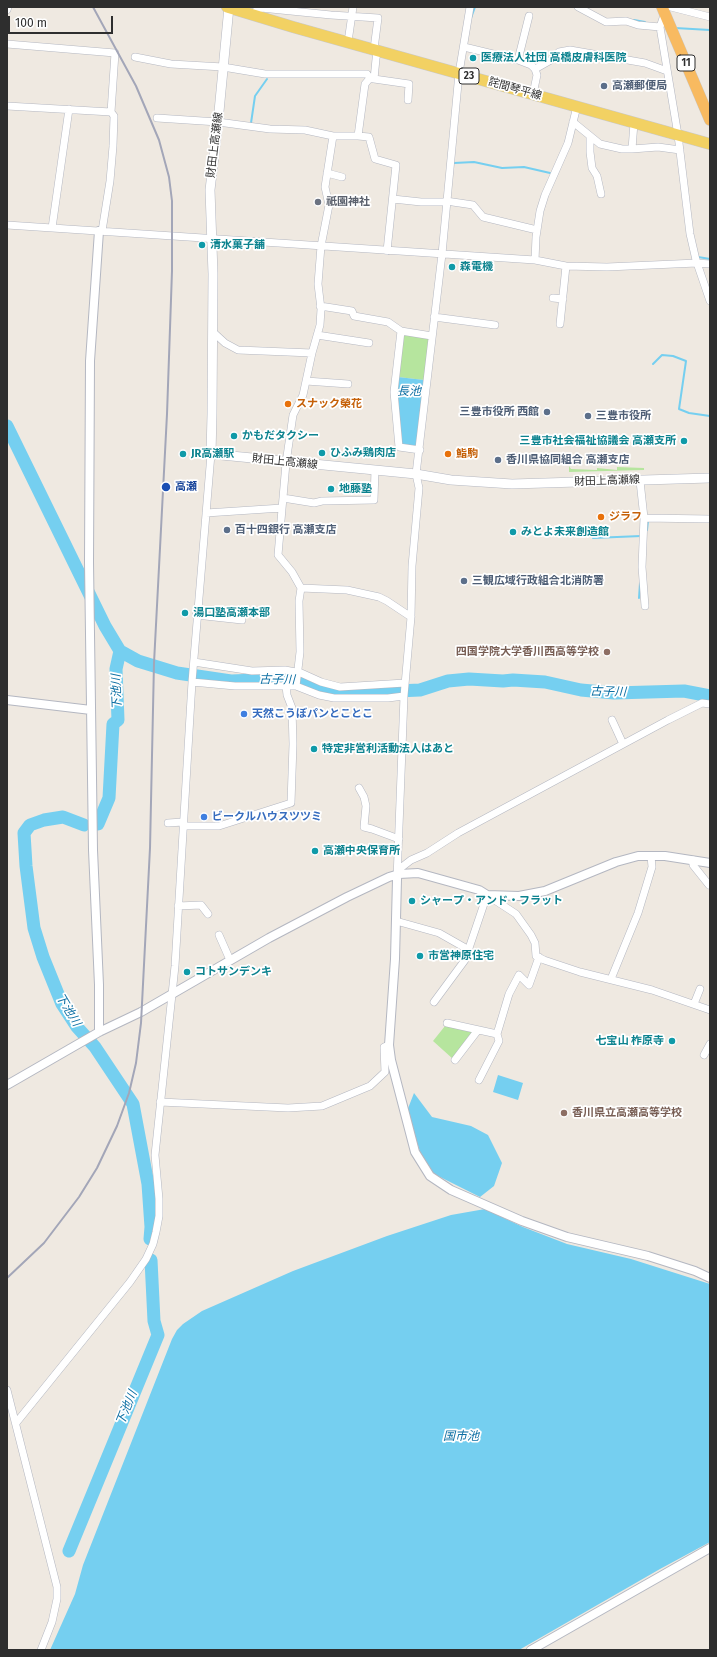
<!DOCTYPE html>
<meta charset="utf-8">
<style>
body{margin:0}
#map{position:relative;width:717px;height:1657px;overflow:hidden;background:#efe9e1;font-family:"Fira Sans",sans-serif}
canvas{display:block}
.frame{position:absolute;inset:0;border:8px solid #2e2e2e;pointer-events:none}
.scale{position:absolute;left:8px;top:16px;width:105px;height:18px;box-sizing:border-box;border:2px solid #2e2e2e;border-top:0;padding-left:5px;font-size:12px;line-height:14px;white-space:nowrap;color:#2e2e2e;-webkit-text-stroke:3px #fff;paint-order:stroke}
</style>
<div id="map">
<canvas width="717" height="1657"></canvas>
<div class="frame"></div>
<div class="scale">100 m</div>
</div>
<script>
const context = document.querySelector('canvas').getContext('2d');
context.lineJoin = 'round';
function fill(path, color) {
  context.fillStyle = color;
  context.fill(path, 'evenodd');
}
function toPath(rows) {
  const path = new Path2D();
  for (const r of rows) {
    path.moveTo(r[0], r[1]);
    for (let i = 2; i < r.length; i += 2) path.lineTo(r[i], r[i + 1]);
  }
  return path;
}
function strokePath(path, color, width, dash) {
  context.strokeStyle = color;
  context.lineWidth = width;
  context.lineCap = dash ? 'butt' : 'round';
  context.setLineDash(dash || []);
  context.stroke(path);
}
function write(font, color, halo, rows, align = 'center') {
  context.font = font + ' "Fira Sans","Noto Sans JP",sans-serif';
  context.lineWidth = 3.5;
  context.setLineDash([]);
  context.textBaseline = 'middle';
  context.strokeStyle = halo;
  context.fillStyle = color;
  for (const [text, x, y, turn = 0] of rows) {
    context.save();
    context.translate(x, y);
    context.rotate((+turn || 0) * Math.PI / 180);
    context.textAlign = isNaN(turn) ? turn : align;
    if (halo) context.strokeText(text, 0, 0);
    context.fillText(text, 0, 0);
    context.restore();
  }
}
const green = toPath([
 [402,334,429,338,424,380,398,377],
 [569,466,571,469,597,470,597,468,617,470,617,467,644,468,644,470,569,472],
 [445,1026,474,1032,453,1059,433,1041]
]);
const water = toPath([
 [398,377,424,380,416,447,400,445,397,414],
 [498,1075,523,1083,518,1100,493,1092],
 [414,1093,432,1117,471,1126,488,1135,502,1163,494,1186,480,1197,434,1174,421,1155,407,1111],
 [485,1209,523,1227,567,1244,631,1259,710,1284,710,1542,660,1569,519,1650,50,1650,75,1594,83,1565,172,1339,177,1330,183,1324,202,1311,293,1271,387,1236,451,1215]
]);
const stream = toPath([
 [471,18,475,7],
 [634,20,645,22],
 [675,28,710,30],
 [251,123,255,96,267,79],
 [454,163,474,162,502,168,524,167,550,173],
 [698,257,710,259],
 [653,364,662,355,673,356,686,361,679,409,689,413,710,416],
 [647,530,648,521],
 [593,538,641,536],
 [639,598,640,583]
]);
const river = toPath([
 [7,426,105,626,120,651,138,661,177,673,231,681,284,679,304,681,330,691,351,693,420,690,448,681,469,679,503,681,513,680,545,682,581,690,614,693,684,691,710,696],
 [98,824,109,798,113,724,118,720,116,669,120,651],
 [84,825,63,817,44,820,30,825,24,833,26,866,34,928,43,957,62,1004,77,1027,95,1047,133,1104,148,1184,151,1227,150,1239],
 [69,1551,158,1335,154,1321,151,1260]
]);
const minor = toPath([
 [578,7,606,22,626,21,638,25,660,27],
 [671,7,710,17],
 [7,10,8,7],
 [665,12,660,27,678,135,690,234,696,260,710,301],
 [251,14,261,8,331,15,378,18,374,49],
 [529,16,518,60,531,65,535,69,537,75,533,94],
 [348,42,353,7],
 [7,44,115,53,111,112,114,116,113,146,110,181,102,231],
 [464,47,518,60],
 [135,57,171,64,223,67,265,74,367,74,370,78],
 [535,69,551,60,559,52,570,50,645,63,667,71],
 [374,79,409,84,408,100],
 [7,106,111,112],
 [157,118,218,122,270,129,305,130,333,136,358,136,365,84,370,78,374,79,377,49],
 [573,122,600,144,622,149,632,149],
 [634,123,632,149,658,147,680,150],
 [358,136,369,137,375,159,396,165,387,251],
 [590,137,590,152,592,168,597,176,601,194],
 [327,173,342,177],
 [393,199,421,202,446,202],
 [446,201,473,205,483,217,537,230],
 [7,225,535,260,566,266,607,267,697,263,710,264],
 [52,228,69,109],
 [535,260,536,237,540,211,545,195,568,143,577,106],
 [553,298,563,299],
 [320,306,352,311,354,316,388,322,401,331,432,336],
 [434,317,495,325],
 [560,324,566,266],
 [401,331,394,392,399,447,420,450],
 [213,332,225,343,238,350,312,353],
 [317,335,369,343],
 [306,381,348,384],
 [640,481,644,518,642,567,645,606],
 [283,498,314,503,322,501,374,500,375,470],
 [206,513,282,508],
 [644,518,710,519],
 [301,588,347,590,379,597,387,601,411,617],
 [196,615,242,620],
 [194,662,252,671,285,670,301,673,321,682,340,687,405,683],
 [192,682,235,686,296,686,319,695,334,698,388,698,404,696],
 [296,686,300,652,299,601,301,588,292,572,278,555,286,463,293,415,303,395,312,353,320,325,321,309,318,284,321,246,329,205,325,187,333,136],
 [612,720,623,744],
 [359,788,364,797,366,806,364,827,372,829,399,839],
 [168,823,183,822],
 [183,826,219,826,291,803,293,744,292,708,287,695,286,686],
 [693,860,693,865,709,885],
 [398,870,411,860,427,853,458,833,668,720,702,703,710,704],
 [397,879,404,696,411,617,412,566,419,488,416,474,442,254,459,73,470,7],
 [178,906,201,905,208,914],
 [396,921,439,933,469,950],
 [219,935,230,960],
 [611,979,638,913,652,867,651,856],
 [434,1002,465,960,487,895,516,914,531,935,535,943,536,956,544,960,580,972,652,990,710,1010],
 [694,1004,700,989],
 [447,1023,497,1034],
 [704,1055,710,1044],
 [455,1060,478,1030],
 [479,1080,499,1041,497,1034,509,994,519,975,529,985,539,957],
 [160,1102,288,1108,322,1106,370,1086,385,1072,384,1047,389,1045],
 [7,1390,57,1587,57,1599,52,1622,41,1650],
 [16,1423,130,1282,146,1259,153,1244,156,1232,159,1216,159,1199,155,1155,175,966,192,682,211,454]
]);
const tertiary = toPath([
 [7,700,91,710],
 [397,879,395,959,389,1045,391,1060,415,1152,430,1176,451,1190,522,1221,567,1237,648,1256,695,1271,710,1278],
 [99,1032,99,985,93,850,89,562,90,361,99,231],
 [7,1085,99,1032,141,1012,269,938,347,897,389,877,399,874,418,873,479,890,487,895,519,896,545,891,616,862,638,856,665,856,710,863],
 [531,1650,710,1548]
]);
const secondary = toPath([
 [229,7,218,122,210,190,213,274,212,414,211,454,416,474,451,480,512,484,710,478]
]);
const primary = toPath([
 [227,7,293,27,710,144]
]);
const trunk = toPath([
 [662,7,710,120]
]);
const rail = toPath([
 [7,1278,44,1243,79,1197,97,1168,117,1126,129,1093,136,1063,141,1023,150,848,154,663,167,414,172,271,172,201,169,177,159,140,136,86,93,7]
]);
const markers = [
 [473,58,4,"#0f9aa8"],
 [604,86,4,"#5c6f8a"],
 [318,202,4,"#6b7280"],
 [202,245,4,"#0f9aa8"],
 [452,267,4,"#0f9aa8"],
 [288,404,4,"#e8710a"],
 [547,412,4,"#5c6f8a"],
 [588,416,4,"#5c6f8a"],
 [234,436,4,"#0f9aa8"],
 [684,441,4,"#0f9aa8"],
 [322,453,4,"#0f9aa8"],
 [183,454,4,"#0f9aa8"],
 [448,454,4,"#e8710a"],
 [498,460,4,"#5c6f8a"],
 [166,487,5,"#1a4fb4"],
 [331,489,4,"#0f9aa8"],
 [601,517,4,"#e8710a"],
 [227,530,4,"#5c6f8a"],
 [513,532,4,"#0f9aa8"],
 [464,581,4,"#5c6f8a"],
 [185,613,4,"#0f9aa8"],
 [607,652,4,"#8d6e63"],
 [244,714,4,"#3f7fe0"],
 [314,749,4,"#0f9aa8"],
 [204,817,4,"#3f7fe0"],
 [315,851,4,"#0f9aa8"],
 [412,901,4,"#0f9aa8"],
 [420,956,4,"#0f9aa8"],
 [187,972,4,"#0f9aa8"],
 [672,1041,4,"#0f9aa8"],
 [564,1113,4,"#8d6e63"]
];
const shields = [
 [686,63,18],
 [469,76,20]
];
const shieldNames = [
 ["11",686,63],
 ["23",469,76]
];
const cultureNames = [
 ["医療法人社団 高橋皮膚科医院",481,58],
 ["清水菓子舗",210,245],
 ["森電機",460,267],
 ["かもだタクシー",242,436],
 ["三豊市社会福祉協議会 高瀬支所",676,441,"right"],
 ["ひふみ鶏肉店",330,453],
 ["JR高瀬駅",191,454],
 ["地藤塾",339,489],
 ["みとよ未来創造館",521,532],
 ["湯口塾高瀬本部",193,613],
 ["特定非営利活動法人はあと",322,749],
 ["高瀬中央保育所",323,851],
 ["シャープ・アンド・フラット",420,901],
 ["市営神原住宅",428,956],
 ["コトサンデンキ",195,972],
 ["七宝山 柞原寺",664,1041,"right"]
];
const serviceNames = [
 ["高瀬郵便局",612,86],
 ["三豊市役所 西館",539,412,"right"],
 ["三豊市役所",596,416],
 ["香川県協同組合 高瀬支店",506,460],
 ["百十四銀行 高瀬支店",235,530],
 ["三観広域行政組合北消防署",472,581]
];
const streetNames = [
 ["詫間琴平線",515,89,16],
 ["財田上高瀬線",215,145,-83],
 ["財田上高瀬線",285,462,6],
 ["財田上高瀬線",607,481,-2]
];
const worshipNames = [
 ["祇園神社",326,202]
];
const foodNames = [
 ["スナック榮花",296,404],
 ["鮨駒",456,454],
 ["ジラフ",609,517]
];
const transitNames = [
 ["高瀬",175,487]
];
const educationNames = [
 ["四国学院大学香川西高等学校",599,652],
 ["香川県立高瀬高等学校",572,1113,"left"]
];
const shopNames = [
 ["天然こうぼパンとことこ",252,714],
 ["ビークルハウスツツミ",212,817]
];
const waterNames = [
 ["長池",409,392],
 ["古子川",277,680,1],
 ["下池川",117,692,-92],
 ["古子川",608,692,2],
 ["下池川",68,1010,59],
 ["下池川",127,1408,-68],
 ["国市池",461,1437]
];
fill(green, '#b6e59e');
fill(water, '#75cff0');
strokePath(stream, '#75cff0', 2);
strokePath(river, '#75cff0', 13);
strokePath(minor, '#b4b7c1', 8);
strokePath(tertiary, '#b4b7c1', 10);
strokePath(secondary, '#b4b7c1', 10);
strokePath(primary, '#c9c9c9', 12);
strokePath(trunk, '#c9c9c9', 12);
strokePath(minor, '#fff', 7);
strokePath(tertiary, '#fff', 8);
strokePath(secondary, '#fff', 9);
strokePath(primary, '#f2d163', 11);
strokePath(trunk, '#f8ba60', 11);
strokePath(rail, '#a3a6b8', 2);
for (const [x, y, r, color] of markers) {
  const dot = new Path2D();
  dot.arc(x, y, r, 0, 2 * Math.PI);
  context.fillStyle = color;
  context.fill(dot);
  strokePath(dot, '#fff', 1.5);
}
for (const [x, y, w] of shields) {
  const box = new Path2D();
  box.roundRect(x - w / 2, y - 8, w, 16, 3);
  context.fillStyle = '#fff';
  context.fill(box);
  strokePath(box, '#2e2e2e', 1);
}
write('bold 10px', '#2e2e2e', null, shieldNames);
write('bold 11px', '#0d838f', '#fff', cultureNames, 'left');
write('bold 11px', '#4e5e75', '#fff', serviceNames, 'left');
write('11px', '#2e2e2e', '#fff', streetNames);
write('bold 11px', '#5b616d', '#fff', worshipNames, 'left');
write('bold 11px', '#c56008', '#fff', foodNames, 'left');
write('bold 11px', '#164399', '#fff', transitNames, 'left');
write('bold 11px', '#785e54', '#fff', educationNames, 'right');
write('bold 11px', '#366cbe', '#fff', shopNames, 'left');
write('italic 12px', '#0d6fa3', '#fff', waterNames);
</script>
